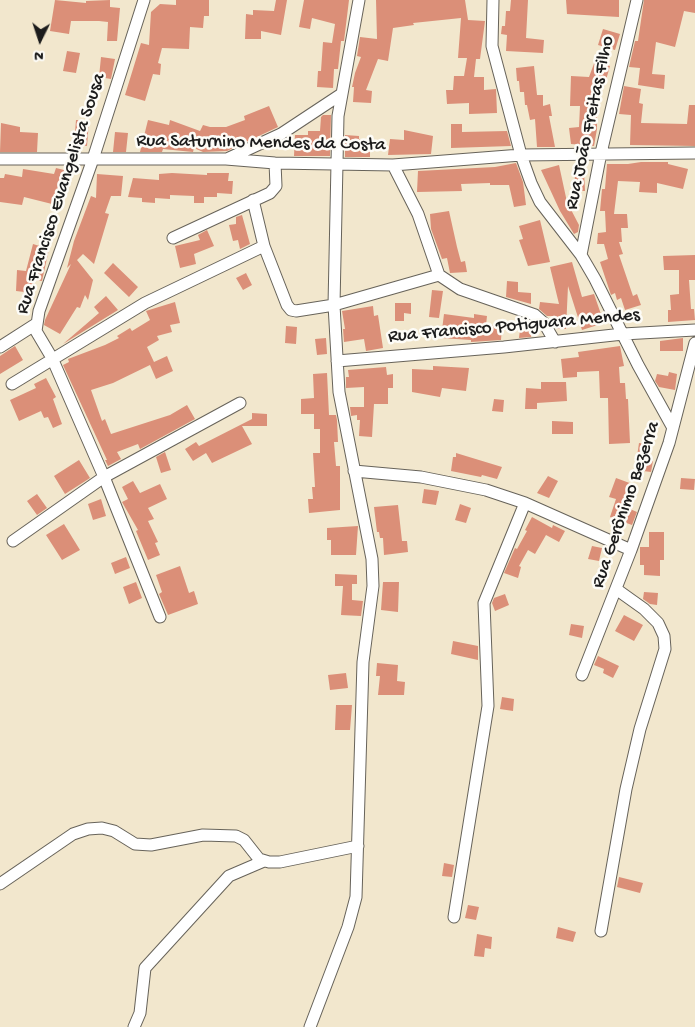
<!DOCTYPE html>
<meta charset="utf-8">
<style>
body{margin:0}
#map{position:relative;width:695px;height:1027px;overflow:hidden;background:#f2e7cd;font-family:"Gochi Hand",sans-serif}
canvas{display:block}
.north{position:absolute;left:15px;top:15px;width:50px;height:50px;-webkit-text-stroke:4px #fdfcf7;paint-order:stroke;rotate:184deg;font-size:14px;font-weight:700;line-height:20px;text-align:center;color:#1c1c1c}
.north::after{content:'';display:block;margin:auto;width:18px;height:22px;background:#1c1c1c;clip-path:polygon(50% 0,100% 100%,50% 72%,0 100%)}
</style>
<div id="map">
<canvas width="695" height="1027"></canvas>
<div class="north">N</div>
</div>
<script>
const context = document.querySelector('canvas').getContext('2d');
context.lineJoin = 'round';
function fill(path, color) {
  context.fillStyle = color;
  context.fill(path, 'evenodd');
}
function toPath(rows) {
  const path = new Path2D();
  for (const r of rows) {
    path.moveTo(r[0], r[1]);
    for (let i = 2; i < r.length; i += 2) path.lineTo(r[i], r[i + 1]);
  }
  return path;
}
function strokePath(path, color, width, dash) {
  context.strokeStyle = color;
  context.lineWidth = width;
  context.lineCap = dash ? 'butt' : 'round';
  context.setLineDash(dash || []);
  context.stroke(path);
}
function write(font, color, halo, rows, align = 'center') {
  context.font = font + ' "Gochi Hand",sans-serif';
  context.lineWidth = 5;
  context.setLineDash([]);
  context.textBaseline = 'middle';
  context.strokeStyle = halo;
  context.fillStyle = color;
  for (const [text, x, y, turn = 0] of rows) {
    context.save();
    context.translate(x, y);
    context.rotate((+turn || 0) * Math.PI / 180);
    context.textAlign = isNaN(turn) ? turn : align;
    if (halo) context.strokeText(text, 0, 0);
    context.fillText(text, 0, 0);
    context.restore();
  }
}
const building = toPath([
 [55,0,86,3,86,1,110,0,110,7,120,8,117,41,107,41,108,22,99,21,71,21,69,34,50,31],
 [176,0,209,0,209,16,204,16,203,28,190,27,189,49,162,48,158,63,161,64,160,75,153,74,145,101,125,95,141,43,149,45,151,12,160,4,176,5],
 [276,0,287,0,281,35,261,31,261,39,245,39,246,14,253,15,253,10,274,11],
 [304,0,349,0,344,41,341,41,338,69,334,69,333,88,317,87,318,71,321,71,323,42,332,43,335,24,312,18,310,29,299,27],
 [376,0,465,0,468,20,485,21,480,59,476,59,474,77,484,77,484,90,496,89,497,113,469,114,469,103,447,104,446,90,453,90,454,76,464,76,467,58,458,58,461,18,413,23,414,25,393,28,388,61,378,59,366,90,372,91,371,103,353,102,354,87,352,87,355,73,361,57,357,56,360,37,377,39],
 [511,0,528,0,526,38,544,40,543,53,506,51,507,35,501,34,502,26,505,26,506,11,510,11],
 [566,0,619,0,619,17,567,14],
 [644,0,695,0,695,13,684,11,675,47,656,42,652,74,665,75,664,89,638,85,640,68,629,67,635,41,638,41],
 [603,29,620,34,615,50,598,45],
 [67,51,80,53,76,73,63,71],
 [101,57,115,59,111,79,99,77],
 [595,61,610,66,604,87,597,87,597,129,594,146,571,144,569,128,579,127,580,106,570,106,571,76,589,77],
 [534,66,537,95,543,95,543,106,550,104,552,116,549,116,555,147,537,147,535,119,530,120,527,105,525,105,524,92,520,92,519,81,517,81,516,68],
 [624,86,641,89,639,103,643,104,641,123,687,124,689,105,695,105,695,146,630,145,631,115,619,114],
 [269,106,278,127,227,151,203,152,194,148,193,152,163,149,162,152,140,152,148,120,169,125,170,120,200,131,203,125,210,127,226,127,245,120,244,116],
 [323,115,331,115,330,156,294,156,295,135,308,135,308,131,320,131,321,117],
 [76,120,89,121,87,146,74,145],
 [1,123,20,127,20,132,38,133,37,152,0,152],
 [451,124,462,124,462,132,507,131,511,146,451,148],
 [404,130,433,136,431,154,388,155,390,139,404,140],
 [115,132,128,133,126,152,113,152],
 [345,135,359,136,359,139,370,140,370,157,345,157],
 [641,162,668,162,668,164,688,169,683,189,657,183,657,193,639,192,640,182,618,181,614,214,627,214,628,228,621,228,622,242,619,242,623,254,619,255,633,296,637,294,641,305,625,310,621,298,617,300,615,293,611,295,600,262,608,259,604,244,597,244,598,233,606,232,605,211,600,211,602,189,605,189,607,164,628,164],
 [516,163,523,182,526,205,514,207,509,185,490,185,490,183,461,184,462,191,417,192,418,171,495,167],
 [559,165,567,202,579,225,578,232,574,234,560,211,541,170],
 [56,168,64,170,56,205,24,197,22,205,0,202,0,178,4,178,5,174,22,177,23,169,54,174],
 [574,170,584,170,585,191,576,191],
 [172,173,207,175,207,173,229,173,228,181,233,181,232,194,217,193,217,197,204,197,204,203,194,203,194,196,170,195,170,199,155,198,155,203,142,202,142,198,128,197,133,178,159,180,159,174],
 [97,174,123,176,121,196,111,196,105,213,109,214,94,264,83,254,77,260,93,280,88,300,85,295,80,308,77,307,60,334,44,325,45,320,71,264,67,268,74,241,91,196,96,198],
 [449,211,457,247,461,262,465,261,467,272,450,273,447,258,442,259,431,229,430,214],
 [242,215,250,244,240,249,238,240,233,241,229,225,236,224,236,217],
 [540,220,550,262,528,266,519,240,523,239,519,226],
 [207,230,214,246,194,254,196,264,180,268,175,246,200,240,198,235],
 [33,244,49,249,42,281,34,280,33,293,16,291,17,270,26,271],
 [695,255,695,280,689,280,691,309,694,309,695,320,668,322,668,310,671,310,670,295,679,294,679,270,664,270,663,256],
 [572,262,582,297,594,294,604,323,582,330,568,286,566,329,556,329,554,316,547,316,539,309,540,302,559,304,550,267],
 [113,263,138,287,129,297,104,273],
 [246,273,252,285,243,290,236,278],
 [507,281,518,282,518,292,531,293,531,304,506,297],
 [432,290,443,291,439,318,429,317],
 [106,296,118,310,63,344,99,313,94,307],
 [175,302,180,323,170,325,172,332,157,336,159,340,147,347,154,362,167,356,173,371,156,379,150,365,113,383,91,390,102,421,105,419,111,434,170,415,187,405,195,419,140,449,138,444,117,452,121,459,108,466,105,460,107,460,63,365,69,362,68,359,105,345,119,338,117,336,130,328,132,331,150,320,146,311,149,310],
 [395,303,411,303,411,314,404,313,404,321,395,321],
 [373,306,374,316,378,315,383,348,366,351,364,339,344,342,343,329,345,329,342,311],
 [444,314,474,318,474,314,487,316,486,325,502,326,501,340,471,342,471,340,441,338],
 [521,320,533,323,531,337,519,338],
 [286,326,297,327,296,344,285,343],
 [326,338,327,354,317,355,315,339],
 [683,338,683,351,660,351,660,341],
 [15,346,23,360,0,374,0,356],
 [620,346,624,366,619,367,620,383,625,383,626,399,628,399,630,443,609,444,608,398,600,398,599,371,577,372,577,377,563,378,561,359,579,357,578,352],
 [433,366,469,368,466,391,442,388,440,397,412,392,412,369,433,370],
 [386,367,387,375,393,374,393,388,388,388,388,404,374,404,372,437,359,436,360,420,357,420,357,415,351,416,350,407,364,407,364,387,346,388,346,377,349,377,348,370],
 [669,372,677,374,675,390,659,387,655,381,657,374,668,376],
 [327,373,329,415,336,415,337,420,338,442,334,442,336,466,340,466,340,510,309,513,308,499,313,499,312,487,315,487,313,453,320,453,320,429,314,429,314,414,301,414,301,399,314,398,313,374],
 [46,378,56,397,53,399,62,424,53,428,48,417,44,418,41,411,19,421,10,400,36,388,34,384],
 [541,382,566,382,567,401,537,403,537,409,525,409,526,388,541,389],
 [494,399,504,400,503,412,492,411],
 [252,413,267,414,267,426,242,426,252,444,212,463,206,453,193,461,185,449,196,442,199,446,252,419],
 [552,421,573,422,573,434,552,434],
 [639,443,652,445,650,460,653,461,651,472,635,470],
 [165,452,171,470,161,473,156,457],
 [456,453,502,467,497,479,482,475,481,477,451,471,453,457,456,457],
 [79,460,90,478,65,494,54,476],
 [548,476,558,481,549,498,537,493],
 [616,478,635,485,630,509,637,512,632,525,610,517,616,499,609,497],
 [681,478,695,479,694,490,680,489],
 [133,481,140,493,160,484,167,499,148,508,154,519,148,521,158,542,155,543,160,555,148,560,136,531,138,530,122,502,128,499,122,487],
 [424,489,439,491,436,505,422,503],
 [37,494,47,508,37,515,27,501],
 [101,499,106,516,93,520,88,504],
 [460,504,471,508,466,523,455,520],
 [398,505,402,541,407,541,408,552,384,555,383,538,380,538,379,532,377,532,374,507],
 [532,517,552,528,553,525,565,531,559,542,546,535,535,554,528,550,519,566,521,567,518,578,504,573,515,548,517,549,527,531,525,530],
 [64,524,80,550,62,560,46,535],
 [358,526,356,555,331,555,331,540,327,540,327,528],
 [649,532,664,532,664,560,660,560,660,576,644,575,644,565,640,565,640,547,649,547],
 [592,546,602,548,599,561,588,559],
 [126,557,130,568,115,574,111,563],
 [180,566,189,593,194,591,198,604,168,615,159,594,162,592,156,575],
 [335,574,357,575,357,584,352,584,352,600,363,601,361,616,341,615,343,586,335,586],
 [136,582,142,598,129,604,123,587],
 [383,582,399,582,398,612,381,610],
 [644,592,658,593,657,605,650,604,643,599],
 [505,594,509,605,495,611,492,603,494,598],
 [624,615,643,625,634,641,615,631],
 [571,624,584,626,582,638,569,635],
 [453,641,478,646,478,660,451,654],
 [598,656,619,666,613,678,603,673,604,669,594,665],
 [377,663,398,665,397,681,405,682,404,695,378,695,380,676,376,676],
 [346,673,348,688,330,690,328,675],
 [502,697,514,699,513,711,500,709],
 [336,705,352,705,350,730,335,730],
 [444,863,454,865,452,877,442,876],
 [619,877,643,883,640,893,617,887],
 [468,905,479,907,476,920,465,918],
 [558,927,576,932,573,942,556,938],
 [477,934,492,937,491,949,485,948,484,957,474,956]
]);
const minor = toPath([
 [144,0,93,159,39,311,36,331,52,358,104,477,160,617],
 [493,0,492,46,521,155,531,183,540,202,581,255,595,279,638,365,673,428],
 [0,159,226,159,275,163,393,165,521,155,695,153],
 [227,159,281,134,340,95],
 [393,165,418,214,439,275,460,289,535,315,544,323,555,342],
 [253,200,264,246,287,305,291,310,296,311,334,305,439,275],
 [173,238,270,193,276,186,275,163],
 [581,255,601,153,637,0],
 [0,347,36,324],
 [337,361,504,347,623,334,695,330],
 [12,384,145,303,264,246],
 [354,471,421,477,486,490,525,503,631,550],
 [13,541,104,477,240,403],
 [582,675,631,550,669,443,695,343],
 [0,884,73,834,88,829,102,828,114,831,135,844,151,845,203,835,236,836,244,840,259,859,269,862,280,862,358,846],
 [454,917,488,706,484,603,525,503],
 [601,931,626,789,640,729,665,649,664,636,658,623,644,609,616,589],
 [134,1027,140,1013,145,968,229,876,264,861],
 [310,1027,348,927,356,897,363,662,373,586,372,559,339,392,334,305,338,116,359,0]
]);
const streetNames = [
 ["Rua João Freitas Filho",591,123,-78],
 ["Rua Saturnino Mendes da Costa",261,144,1],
 ["Rua Francisco Evangelista Sousa",62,194,-72],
 ["Rua Francisco Potiguara Mendes",514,327,-5],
 ["Rua Gerônimo Bezerra",627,505,-71]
];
fill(building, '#db8f78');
strokePath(minor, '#67635a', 13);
strokePath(minor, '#fff', 11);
write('19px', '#1c1c1c', '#fdfcf7', streetNames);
</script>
